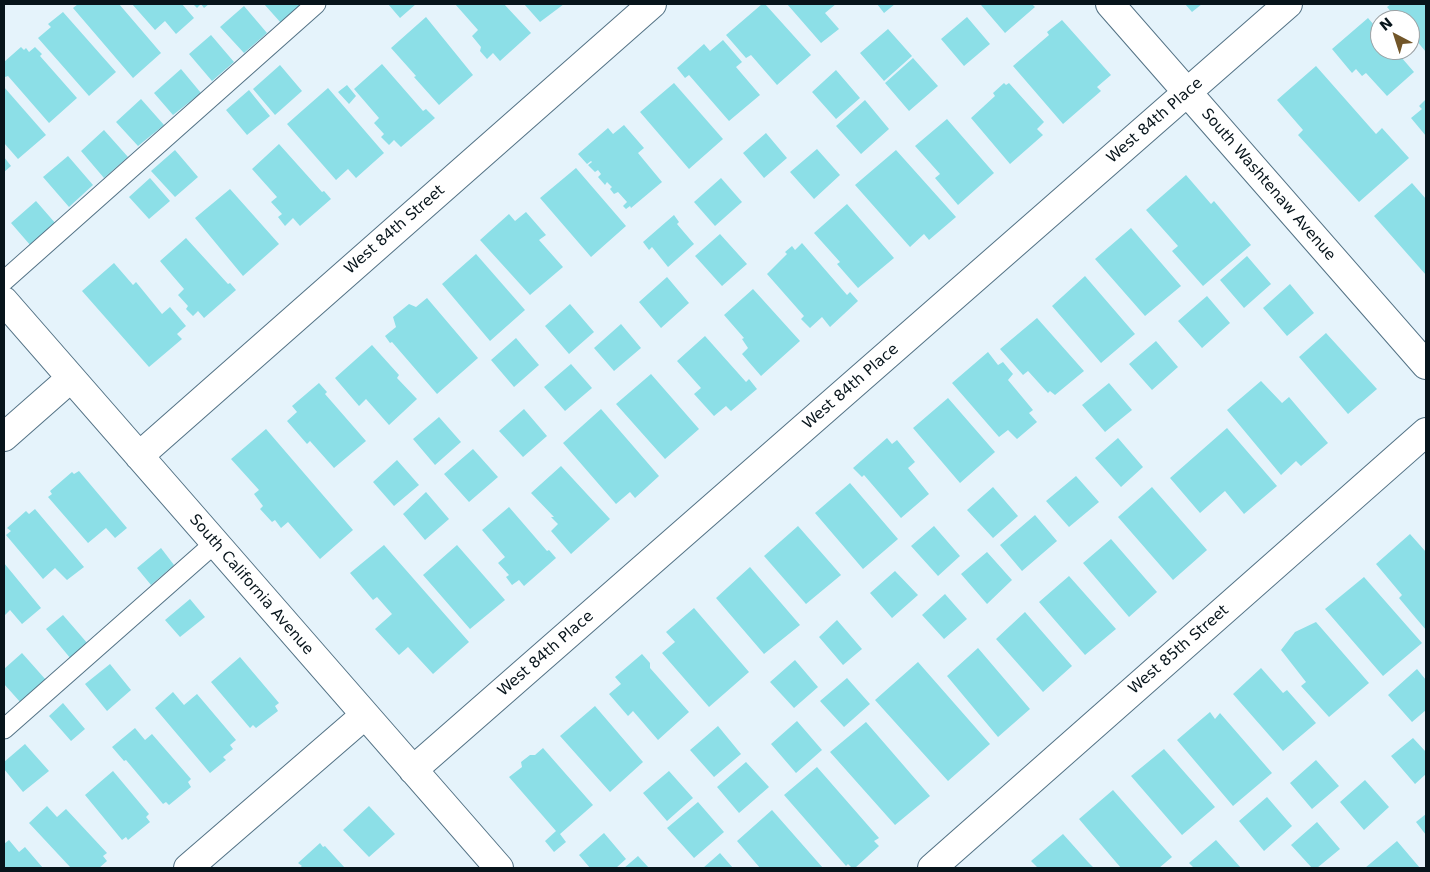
<!DOCTYPE html>
<style>
body{margin:0}
#map{position:relative;width:1430px;height:872px;overflow:hidden;background:#e5f3fb;font-family:"DejaVu Sans",sans-serif}
canvas{display:block}
.frame{position:absolute;inset:0;border:5px solid #07141b;pointer-events:none}
.north{position:absolute;left:1370px;top:10px;width:50px;height:50px;box-sizing:border-box;background:#fff;border:1px solid #9ca1a4;border-radius:50%;rotate:320deg;font-size:14px;font-weight:700;line-height:20px;text-align:center;color:#07141b}
.north::after{content:'';display:block;margin:auto;width:18px;height:22px;background:#725629;clip-path:polygon(50% 0,100% 100%,50% 72%,0 100%)}
</style>
<div id="map">
<canvas width="1430" height="872"></canvas>
<div class="frame"></div>
<div class="north">N</div>
</div>
<script>
const context = document.querySelector('canvas').getContext('2d');
context.lineJoin = 'round';
function fill(path, color) {
  context.fillStyle = color;
  context.fill(path, 'evenodd');
}
function toPath(rows) {
  const path = new Path2D();
  for (const r of rows) {
    path.moveTo(r[0], r[1]);
    for (let i = 2; i < r.length; i += 2) path.lineTo(r[i], r[i + 1]);
  }
  return path;
}
function strokePath(path, color, width, dash) {
  context.strokeStyle = color;
  context.lineWidth = width;
  context.lineCap = dash ? 'butt' : 'round';
  context.setLineDash(dash || []);
  context.stroke(path);
}
function write(font, color, halo, rows, align = 'center') {
  context.font = font + ' "DejaVu Sans",sans-serif';
  context.lineWidth = 4.5;
  context.setLineDash([]);
  context.textBaseline = 'middle';
  context.strokeStyle = halo;
  context.fillStyle = color;
  for (const [text, x, y, turn = 0] of rows) {
    context.save();
    context.translate(x, y);
    context.rotate((+turn || 0) * Math.PI / 180);
    context.textAlign = isNaN(turn) ? turn : align;
    if (halo) context.strokeText(text, 0, 0);
    context.fillText(text, 0, 0);
    context.restore();
  }
}
const building = toPath([
 [78,4,119,4,161,53,133,78,73,8],
 [132,4,182,4,194,18,176,34,165,21,155,30],
 [193,4,209,4,204,8,201,4,197,8],
 [264,4,302,4,281,23],
 [388,4,416,4,400,18],
 [455,4,504,4,531,33,500,61,493,53,487,59,480,51,481,47,472,36,478,30],
 [524,4,564,4,540,22],
 [762,4,765,4,811,55,777,85,751,55,746,58,726,35],
 [787,4,836,4,825,13,839,29,821,43],
 [877,4,895,4,884,13],
 [982,4,1032,4,1035,7,1005,33,981,5],
 [1185,4,1202,4,1192,12],
 [1391,4,1426,4,1426,52,1410,33,1410,20,1398,20,1387,7],
 [244,6,267,33,244,53,220,27],
 [63,12,116,72,89,96,38,38,51,27,48,24],
 [426,17,473,75,439,105,414,77,416,76,391,48],
 [967,17,990,44,964,66,941,39],
 [1368,18,1380,32,1380,50,1395,50,1414,72,1387,96,1366,73,1362,76,1356,69,1352,73,1332,49],
 [1062,20,1111,75,1097,87,1101,91,1063,124,1013,66,1049,35,1047,32],
 [888,29,912,56,884,81,860,53],
 [211,35,234,62,212,81,189,54],
 [723,40,742,62,736,67,760,95,729,121,689,75,685,78,677,68,704,44,710,51],
 [21,47,24,50,26,48,29,52,35,47,42,54,40,56,77,98,49,123,8,76,5,77,4,75,4,62],
 [913,58,938,86,909,111,885,83],
 [382,64,423,111,426,109,435,118,401,147,394,140,389,145,381,137,384,134,374,123,379,118,354,89],
 [280,65,302,91,275,115,253,89],
 [1316,66,1376,134,1382,128,1409,158,1359,202,1298,135,1303,130,1277,100],
 [181,69,201,93,173,115,154,93],
 [836,70,860,98,836,119,812,92],
 [674,83,723,139,689,169,640,112],
 [1004,83,1006,85,1009,83,1044,122,1037,129,1043,135,1010,164,971,118,995,96,993,93],
 [347,85,356,96,349,104,338,92],
 [4,87,46,135,18,159,4,143],
 [328,88,384,153,356,178,348,169,336,180,287,124],
 [249,90,270,116,247,135,226,110],
 [141,99,164,125,138,146,116,122],
 [1426,99,1426,136,1411,118,1422,109,1419,106],
 [865,100,889,129,861,154,836,126],
 [947,119,994,173,958,205,935,178,940,174,915,146],
 [624,125,644,148,638,153,662,182,631,208,630,206,626,209,623,206,627,202,618,192,614,194,610,189,612,187,607,182,605,185,598,177,601,174,598,170,595,172,588,165,592,162,591,161,587,164,578,154,608,128,613,134],
 [104,130,128,157,104,178,81,151],
 [766,133,787,158,764,178,743,153],
 [279,144,322,192,324,191,331,199,300,226,293,218,285,226,278,217,282,214,271,202,277,197,252,169],
 [817,149,840,175,814,199,790,172],
 [175,150,198,177,175,197,151,171],
 [896,150,956,217,929,240,924,234,910,247,855,185],
 [68,156,93,185,69,207,43,177],
 [4,157,11,166,4,172],
 [576,168,626,226,591,257,540,198],
 [1186,175,1211,204,1214,201,1251,245,1203,286,1172,251,1178,246,1146,210],
 [150,178,170,201,149,219,129,197],
 [721,178,742,202,715,226,694,202],
 [1412,183,1426,199,1426,275,1374,216],
 [230,189,279,244,243,276,195,218],
 [36,201,56,224,31,246,11,223],
 [847,204,894,258,858,288,837,264,840,262,814,233],
 [526,212,546,235,539,240,563,267,530,295,480,240,509,214,515,221],
 [674,215,679,222,677,224,694,244,668,267,652,247,649,250,643,242],
 [1131,228,1181,286,1145,316,1095,259],
 [720,234,747,264,722,286,695,256],
 [186,238,228,284,230,283,236,290,204,318,198,311,193,316,186,309,188,306,178,295,184,289,160,261],
 [802,243,847,295,850,292,858,301,830,327,822,317,810,328,801,319,804,316,767,274,787,254,785,252,792,246,795,250],
 [476,254,525,310,490,341,442,284],
 [1247,256,1271,284,1244,308,1220,280],
 [114,263,133,285,136,282,162,314,170,307,186,326,177,334,182,339,149,367,82,291],
 [1085,276,1135,334,1101,363,1052,306],
 [667,277,689,303,661,328,639,302],
 [1290,284,1314,313,1287,336,1263,308],
 [753,289,800,341,761,376,742,354,748,348,742,339,744,338,724,315],
 [1207,296,1230,323,1202,348,1178,321],
 [427,298,478,358,437,394,392,342,390,343,385,336,396,327,393,317,409,304,416,307],
 [570,304,594,332,569,354,545,326],
 [1037,318,1084,371,1055,395,1050,391,1048,393,1028,371,1023,375,1000,349],
 [621,324,641,348,614,371,594,348],
 [1326,333,1377,389,1348,414,1299,357],
 [705,336,746,382,749,379,757,389,731,411,726,406,714,416,694,394,701,388,677,361],
 [516,338,539,365,514,387,491,360],
 [1156,341,1178,367,1152,390,1129,364],
 [372,345,399,375,397,378,417,399,389,425,366,399,359,406,335,378],
 [988,352,998,365,1003,362,1013,374,1008,380,1033,410,1029,413,1037,422,1017,439,1008,430,999,437,952,383],
 [571,364,592,388,565,411,544,387],
 [651,374,699,429,665,459,616,404],
 [1261,381,1282,403,1289,397,1328,443,1301,466,1296,461,1281,475,1227,410],
 [319,383,327,392,325,394,366,441,334,468,310,441,307,444,287,421,297,412,292,406],
 [1109,383,1132,410,1105,432,1082,405],
 [948,398,995,452,960,483,913,428],
 [524,409,547,436,523,457,499,431],
 [601,409,659,476,635,498,630,492,616,504,563,443],
 [439,417,461,442,435,465,413,439],
 [1227,428,1277,486,1244,514,1225,491,1200,513,1170,478],
 [266,429,353,530,320,559,288,522,281,528,275,520,272,522,260,509,263,506,254,494,259,490,231,459],
 [887,438,892,444,897,440,915,462,908,468,929,494,901,518,864,475,862,477,853,468],
 [1118,438,1143,467,1121,487,1095,458],
 [473,449,498,477,469,502,444,474],
 [397,460,419,485,394,506,373,482],
 [561,466,610,519,571,554,551,531,558,524,551,517,554,517,531,493],
 [79,471,127,528,115,538,106,528,88,543,48,497,52,494,50,491,72,472,74,474],
 [1076,476,1099,502,1069,527,1046,501],
 [850,483,898,539,863,569,815,513],
 [993,487,1018,516,993,538,967,510],
 [1152,487,1207,550,1173,580,1118,517],
 [426,492,449,519,425,540,403,514],
 [509,507,547,551,549,550,556,558,524,586,519,580,512,585,506,577,509,575,498,563,505,557,482,530],
 [35,509,84,567,67,580,55,568,43,579,6,535,11,531,7,528,26,511,29,514],
 [1035,515,1057,541,1022,571,1000,545],
 [798,526,841,575,806,604,764,556],
 [934,526,960,556,938,576,911,546],
 [1410,534,1426,552,1426,630,1399,598,1402,595,1376,564],
 [1111,539,1157,592,1129,617,1083,563],
 [384,545,469,642,433,674,408,647,399,655,375,629,392,614,377,597,373,600,350,573],
 [457,545,505,600,470,629,423,575],
 [161,548,174,565,151,585,137,568],
 [987,552,1012,580,987,604,961,574],
 [4,563,41,608,22,624,10,610,4,616],
 [750,567,800,625,764,654,716,598],
 [895,571,918,595,892,618,870,593],
 [1069,576,1116,629,1085,655,1039,602],
 [1364,577,1422,643,1383,676,1325,609],
 [945,594,967,619,944,639,922,615],
 [190,599,205,617,180,637,165,620],
 [694,608,749,672,709,707,662,653,675,642,666,632],
 [1025,612,1072,666,1043,692,996,639],
 [63,615,88,644,71,659,46,629],
 [837,620,862,649,843,665,819,637],
 [1316,622,1369,683,1329,717,1301,686,1306,682,1281,650,1295,632],
 [978,648,1030,709,998,737,947,676],
 [22,653,46,680,21,703,4,684,4,669],
 [642,654,650,663,650,668,689,712,658,740,633,711,628,716,609,694,621,684,615,677],
 [240,657,279,703,275,706,278,711,256,728,253,725,250,728,211,682],
 [795,660,818,687,794,708,770,682],
 [918,662,990,744,948,781,875,700],
 [110,664,131,690,107,711,85,684],
 [1261,668,1283,693,1287,690,1316,723,1283,751,1233,694],
 [1417,669,1426,680,1426,710,1412,722,1388,695],
 [847,678,870,704,844,727,820,701],
 [173,692,184,705,197,694,236,740,230,745,233,749,223,757,226,760,210,773,155,708],
 [63,703,85,729,71,741,49,716],
 [595,706,643,762,610,792,560,736],
 [1210,712,1215,719,1220,713,1272,773,1233,806,1177,740],
 [797,721,822,750,796,773,771,744],
 [866,722,930,796,895,825,830,752],
 [718,726,741,754,714,777,690,750],
 [135,728,145,740,152,734,191,779,188,782,191,787,169,805,166,802,163,804,126,760,124,761,112,747],
 [1413,738,1426,752,1426,774,1415,784,1391,756],
 [25,744,49,771,23,792,4,769,4,762],
 [543,748,593,805,560,834,566,842,554,852,545,841,556,831,509,777,522,767,521,762,530,755,535,755],
 [1164,749,1215,807,1182,835,1131,776],
 [1316,760,1339,786,1312,809,1290,783],
 [746,762,769,787,739,813,717,787],
 [817,767,879,838,874,841,879,846,855,868,852,868,848,864,846,866,784,795],
 [113,771,149,814,146,817,150,822,128,840,126,837,122,840,85,795],
 [669,771,693,798,667,821,643,793],
 [1365,780,1389,807,1364,830,1340,802],
 [1113,790,1172,857,1159,868,1121,868,1079,819],
 [1267,797,1292,826,1264,851,1239,821],
 [698,802,724,832,694,858,667,828],
 [47,806,57,817,66,809,107,853,103,856,107,861,99,868,71,868,29,823],
 [369,806,395,834,369,857,343,830],
 [772,810,823,868,760,868,737,841],
 [1426,814,1426,835,1416,822],
 [1317,822,1340,849,1317,868,1312,868,1291,845],
 [604,833,626,859,616,868,590,868,579,855],
 [1063,834,1088,862,1094,868,1038,868,1031,861],
 [9,840,19,852,25,847,43,868,4,868,4,844],
 [1216,840,1241,868,1194,868,1189,863],
 [1397,841,1420,868,1365,868],
 [320,843,323,847,325,846,345,868,299,868,302,866,298,863],
 [720,853,733,868,703,868],
 [638,856,649,868,624,868]
]);
const lane = toPath([
 [4,281,316,4],
 [4,729,215,543]
]);
const street = toPath([
 [1110,4,1426,365],
 [4,301,499,868],
 [4,437,71,378],
 [139,456,652,4],
 [413,770,1288,4],
 [188,868,365,715],
 [932,868,1426,432]
]);
const streetNames = [
 ["West 84th Place",1155,121,-41],
 ["South Washtenaw Avenue",1268,185,49],
 ["West 84th Street",395,230,-41],
 ["West 84th Place",851,387,-41],
 ["South California Avenue",251,585,49],
 ["West 85th Street",1179,650,-41],
 ["West 84th Place",546,654,-41]
];
fill(building, '#8cdfe7');
strokePath(lane, '#537285', 21);
strokePath(street, '#537285', 30);
strokePath(lane, '#fff', 19);
strokePath(street, '#fff', 28);
write('15px', '#07141b', '#fff', streetNames);
</script>
